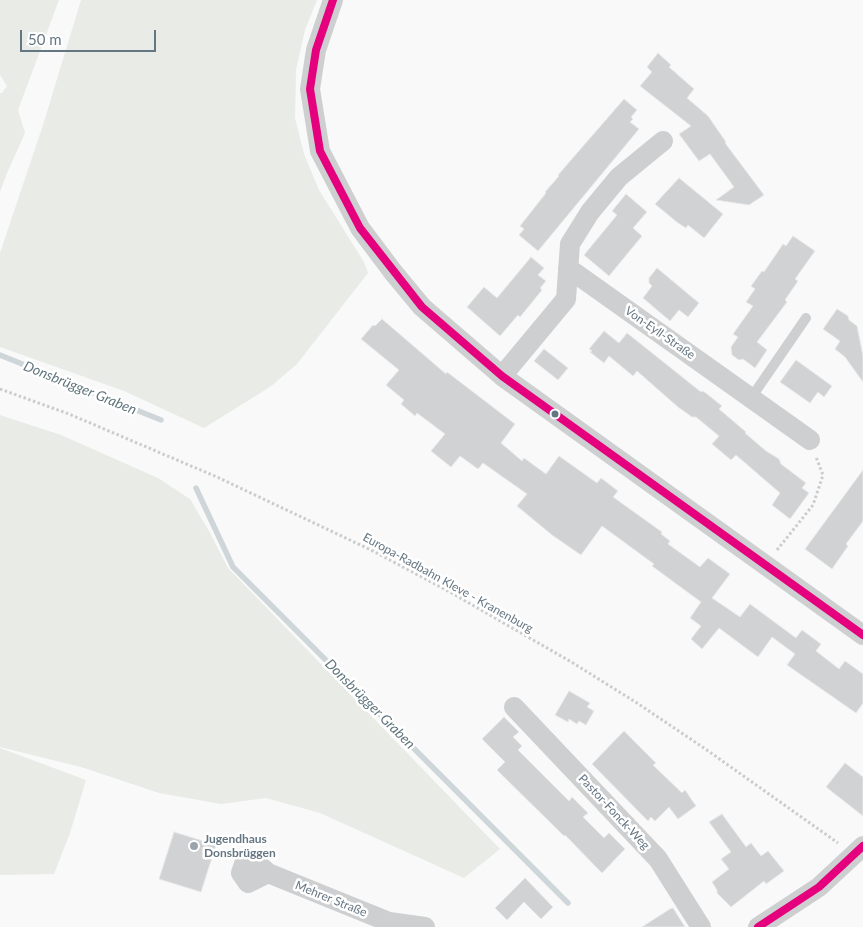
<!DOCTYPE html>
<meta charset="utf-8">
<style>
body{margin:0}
#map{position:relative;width:863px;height:927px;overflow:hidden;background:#f9f9f9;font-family:Lato,sans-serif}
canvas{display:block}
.scale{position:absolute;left:20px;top:30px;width:136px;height:22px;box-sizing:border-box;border:2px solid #657683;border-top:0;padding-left:6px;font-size:15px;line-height:18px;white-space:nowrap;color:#657683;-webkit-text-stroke:4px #fff;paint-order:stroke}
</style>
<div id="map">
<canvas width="863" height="927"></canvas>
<div class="scale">50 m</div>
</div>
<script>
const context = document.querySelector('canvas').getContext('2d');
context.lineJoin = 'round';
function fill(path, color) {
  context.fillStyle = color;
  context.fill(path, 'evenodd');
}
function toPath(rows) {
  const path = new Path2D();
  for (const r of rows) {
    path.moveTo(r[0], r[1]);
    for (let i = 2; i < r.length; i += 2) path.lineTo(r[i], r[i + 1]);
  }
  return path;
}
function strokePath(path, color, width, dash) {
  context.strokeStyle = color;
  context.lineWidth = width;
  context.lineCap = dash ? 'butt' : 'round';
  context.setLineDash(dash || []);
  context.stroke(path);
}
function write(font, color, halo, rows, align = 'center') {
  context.font = font + ' Lato,sans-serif';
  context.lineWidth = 5;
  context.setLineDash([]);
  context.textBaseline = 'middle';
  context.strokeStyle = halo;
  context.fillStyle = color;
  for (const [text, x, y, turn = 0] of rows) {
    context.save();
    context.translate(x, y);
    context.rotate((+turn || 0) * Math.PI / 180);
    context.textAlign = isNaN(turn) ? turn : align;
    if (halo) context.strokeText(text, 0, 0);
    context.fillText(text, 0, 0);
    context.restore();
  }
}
const green = toPath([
 [0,0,59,0,18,110,25,133,7,173,0,192,0,93,2,93,7,86,0,75],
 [81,0,317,0,305,30,296,70,295,118,304,154,319,190,364,262,368,273,297,364,270,387,204,428,124,391,0,347,0,253,43,125],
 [0,415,61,435,158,478,190,499,209,531,228,568,500,849,464,878,320,813,266,798,221,804,159,793,81,767,0,747],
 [0,748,86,780,70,833,54,874,0,875]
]);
const stream = toPath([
 [0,355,161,420],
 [196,488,233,567,568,903]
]);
const building = toPath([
 [658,53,671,65,669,67,694,89,687,98,708,116,726,142,725,143,764,195,749,205,716,200,734,187,710,154,699,161,679,134,691,126,640,86,652,72,647,67,658,53],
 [624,99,637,110,631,117,633,119,630,122,639,129,538,251,519,235,524,229,520,226,546,193,545,192,559,176,558,175,624,99],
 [679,178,723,214,704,238,688,225,686,228,678,223,655,204,679,178],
 [626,194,647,212,633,228,642,236,609,276,584,255,617,215,612,211,626,194],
 [793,236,815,251,795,279,798,281,785,300,787,302,757,342,767,350,755,368,743,359,739,360,732,355,731,347,738,337,733,334,753,306,746,302,755,289,751,286,762,271,764,272,783,244,786,246,793,236],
 [531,257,544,268,538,275,546,281,540,288,542,290,529,306,520,317,518,315,500,336,467,307,484,287,497,298,531,257],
 [657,268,699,303,688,317,679,310,670,321,643,298,652,286,649,283,649,278,657,268],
 [837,309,848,316,849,320,857,326,863,356,863,382,845,357,835,349,840,341,823,329,837,309],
 [382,319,446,374,447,372,515,424,501,443,522,461,524,458,546,474,559,456,597,483,601,478,618,491,613,497,662,532,661,534,670,541,668,544,700,567,708,558,730,574,712,598,740,617,750,604,796,638,802,630,821,644,816,651,839,669,845,661,863,674,863,703,856,713,787,665,795,654,772,637,758,657,719,628,702,649,691,639,701,626,690,618,701,602,652,566,654,564,602,526,581,555,552,535,517,506,527,494,483,463,478,469,460,456,451,467,431,451,445,434,417,413,415,416,401,404,404,400,386,385,399,370,361,339,373,325,375,326,382,319],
 [604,331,619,343,627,333,701,392,703,391,707,394,722,406,719,409,746,432,745,433,766,451,779,459,781,464,806,483,802,488,809,493,790,519,772,505,780,493,736,455,731,460,712,444,719,436,696,417,692,417,678,407,637,371,633,376,609,356,604,363,590,352,592,351,589,349,604,331],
 [544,349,568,368,558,380,534,361,544,349],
 [796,360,832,386,824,397,818,392,810,403,780,382,796,360],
 [863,470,863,521,846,544,848,546,832,569,805,549,863,470],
 [569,691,590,703,587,707,594,711,586,725,579,721,577,724,569,719,568,722,555,715,569,691],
 [504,717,519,732,513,737,522,746,518,750,569,801,572,797,588,813,583,817,604,838,609,833,625,849,602,873,565,835,564,836,497,770,505,762,482,739,504,717],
 [624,731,656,763,653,765,682,793,685,790,696,806,678,819,669,807,655,821,651,817,648,821,592,764,624,731],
 [845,763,863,777,863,816,826,787,845,763],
 [722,814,746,847,751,843,761,856,768,851,784,871,766,884,764,881,731,907,717,893,717,890,712,882,729,869,721,859,731,852,709,822,722,814],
 [174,832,216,845,201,892,159,879,174,832],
 [525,878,553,907,541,919,524,902,507,920,495,908,525,878],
 [673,908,685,927,642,927,670,909,673,908]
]);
const path = toPath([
 [0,389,69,414,217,477,371,550,450,592,573,663,637,703,704,748,838,843],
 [777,550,813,505,823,475,816,457]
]);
const lane = toPath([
 [751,398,806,318]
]);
const street = toPath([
 [333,0,316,50,310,89,320,151,360,228,393,272,422,307,502,376,863,635],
 [568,268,810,440],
 [502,376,566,299,570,244,590,212,619,177,663,141],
 [514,707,658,859,701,927],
 [268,873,248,883,241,873,245,861,259,865,268,873,389,922,425,927],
 [758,927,819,887,863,846]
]);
const bus1 = toPath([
 [333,0,316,50,310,89,320,151,360,228,422,307,502,376,863,635],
 [758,927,819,887,863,846]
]);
const markers = [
 [555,414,4.5,"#657683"],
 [194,846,5,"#99a4ac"]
];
const streetNames = [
 ["Von-Eyll-Straße",660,333,35],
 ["Europa-Radbahn Kleve - Kranenburg",448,583,29],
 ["Pastor-Fonck-Weg",614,812,47],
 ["Mehrer Straße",331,899,22]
];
const poiNames = [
 ["Jugendhaus",204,839],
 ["Donsbrüggen",204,853]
];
const waterNames = [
 ["Donsbrügger Graben",80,388,22],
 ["Donsbrügger Graben",370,704,45]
];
fill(green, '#e8ebe6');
strokePath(stream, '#ced6d9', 5.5);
fill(building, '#d0d2d3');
strokePath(building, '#e8e8e8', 1);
strokePath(path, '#cbcccd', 3, [2.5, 2.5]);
strokePath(lane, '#cecfd0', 10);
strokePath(street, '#cecfd0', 20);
strokePath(bus1, '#e5007d', 8);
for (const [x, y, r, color] of markers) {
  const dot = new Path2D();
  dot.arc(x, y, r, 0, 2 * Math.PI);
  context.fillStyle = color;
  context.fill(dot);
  strokePath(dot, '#fff', 2);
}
write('12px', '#657683', '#fff', streetNames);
write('bold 12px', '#657683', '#fff', poiNames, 'left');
write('italic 14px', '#60757c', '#fff', waterNames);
</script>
